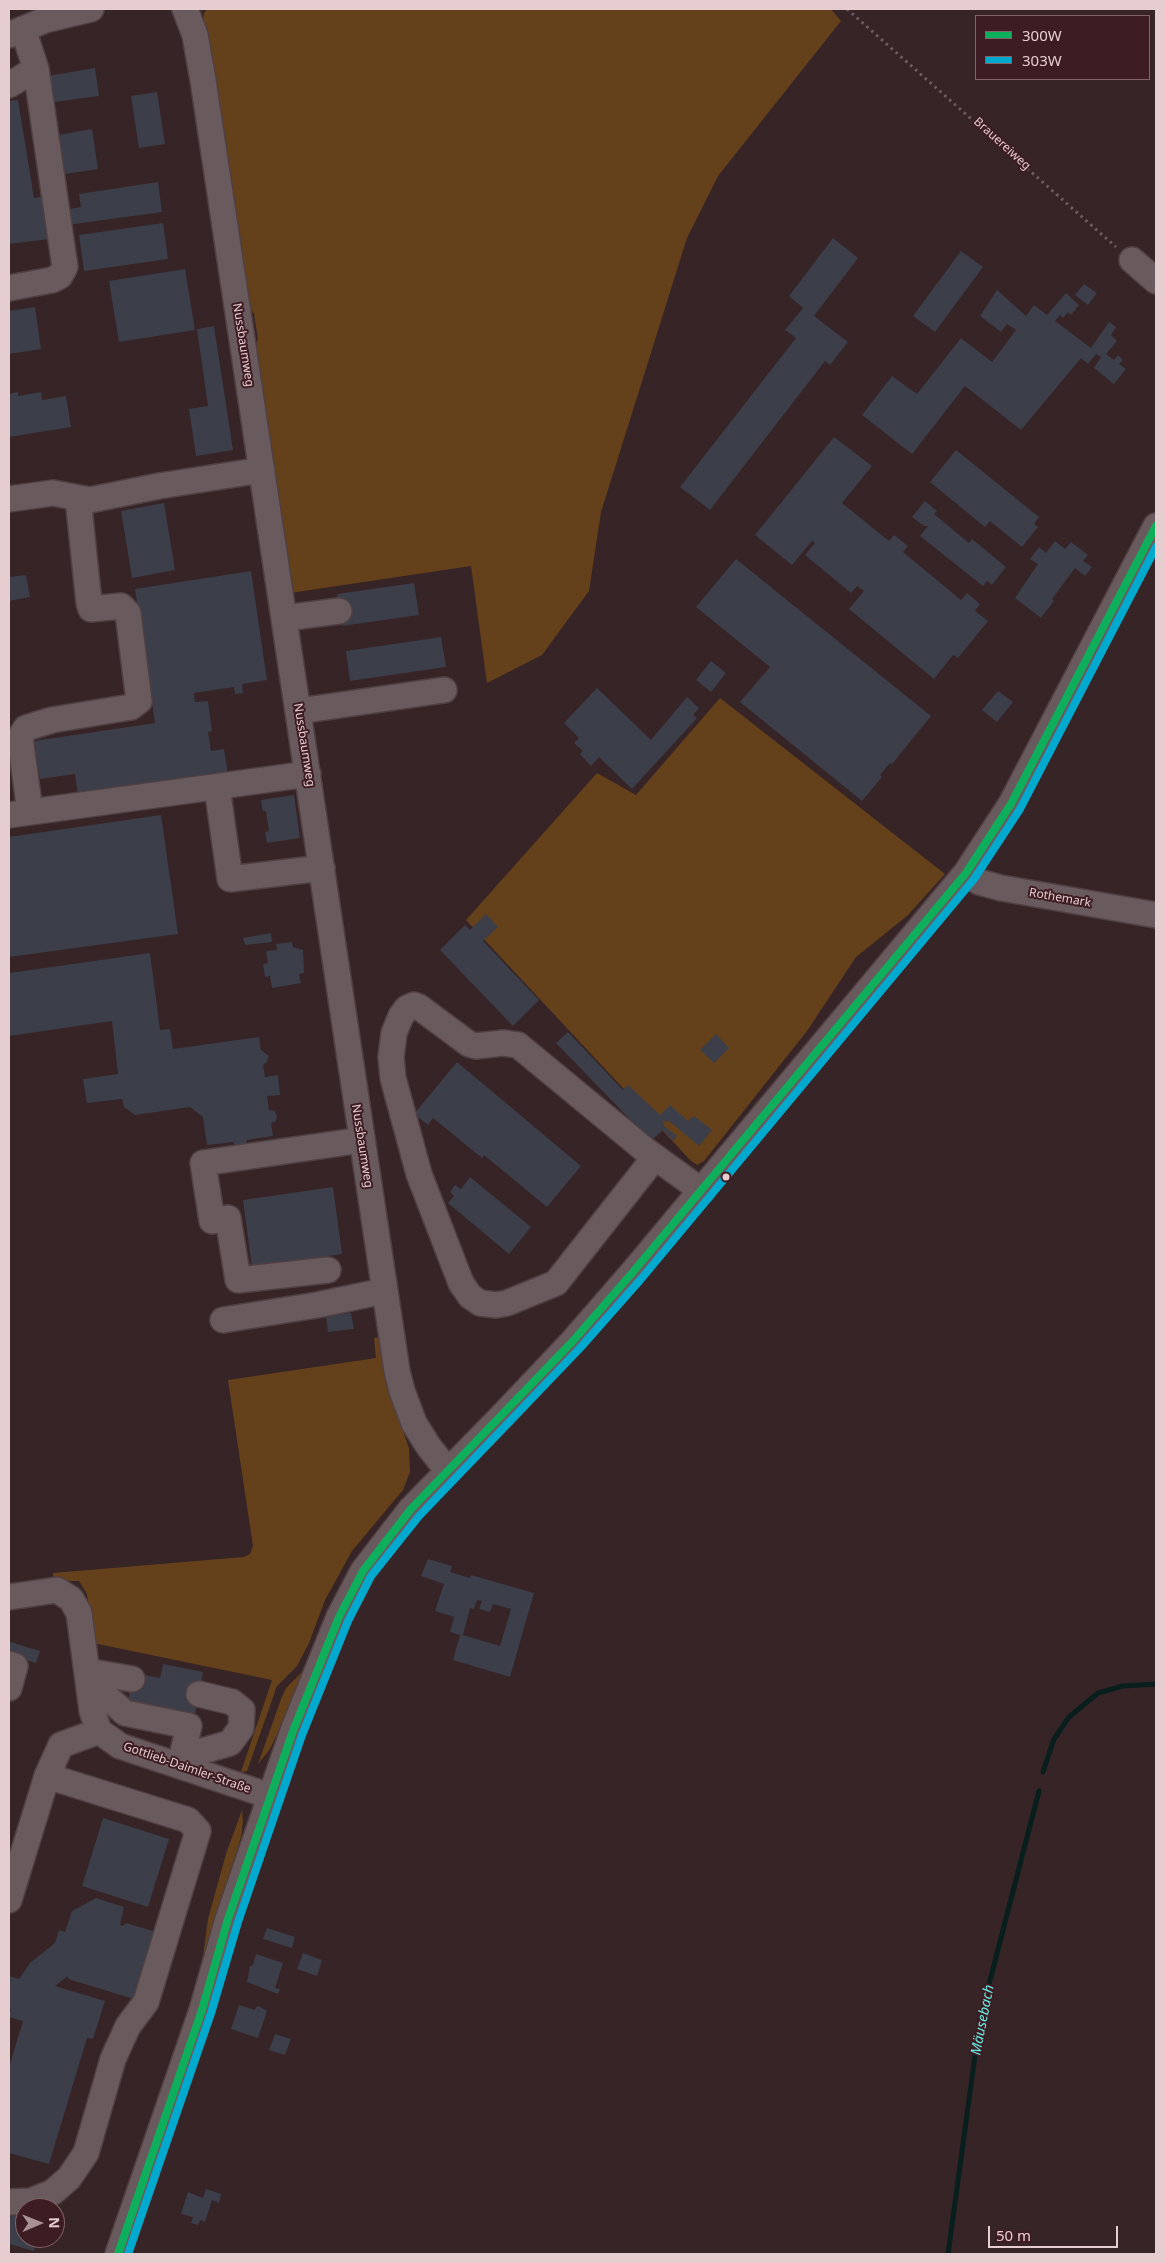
<!DOCTYPE html>
<meta charset="utf-8">
<style>
body{margin:0}
#map{position:relative;width:1165px;height:2263px;overflow:hidden;background:#362427;font-family:"Noto Sans",sans-serif}
canvas{display:block}
.frame{position:absolute;inset:0;border:10px solid #e5cdd0;pointer-events:none}
.legend{position:absolute;left:975px;top:15px;width:175px;height:65px;box-sizing:border-box;background:#3e1c23;border:1px solid #816368;margin:0;padding:6px 9px;list-style:none;font-size:15px;color:#e5cdd0}
.legend li{display:flex;align-items:center;gap:10px;height:25px}
.legend b{width:25px;border:1px solid #816368}
.north{position:absolute;left:15px;top:2198px;width:50px;height:50px;box-sizing:border-box;background:#3e1c23;border:1px solid #816368;border-radius:50%;rotate:89deg;font-size:14px;font-weight:700;line-height:20px;text-align:center;color:#e5cdd0}
.north::after{content:'';display:block;margin:auto;width:18px;height:22px;background:#a89295;clip-path:polygon(50% 0,100% 100%,50% 72%,0 100%)}
.scale{position:absolute;left:988px;top:2226px;width:130px;height:22px;box-sizing:border-box;border:2px solid #e5cdd0;border-top:0;padding-left:6px;font-size:15px;line-height:18px;white-space:nowrap;color:#e5cdd0;-webkit-text-stroke:4px #3e1c23;paint-order:stroke}
</style>
<div id="map">
<canvas width="1165" height="2263"></canvas>
<div class="frame"></div>
<ul class="legend">
<li><b style="height:6px;background:#0daf5c"></b>300W</li>
<li><b style="height:6px;background:#00a9ce"></b>303W</li>
</ul>
<div class="north">N</div>
<div class="scale">50 m</div>
</div>
<script>
const context = document.querySelector('canvas').getContext('2d');
context.lineJoin = 'round';
function fill(path, color) {
  context.fillStyle = color;
  context.fill(path, 'evenodd');
}
function toPath(rows) {
  const path = new Path2D();
  for (const r of rows) {
    path.moveTo(r[0], r[1]);
    for (let i = 2; i < r.length; i += 2) path.lineTo(r[i], r[i + 1]);
  }
  return path;
}
function strokePath(path, color, width, dash) {
  context.strokeStyle = color;
  context.lineWidth = width;
  context.lineCap = dash ? 'butt' : 'round';
  context.setLineDash(dash || []);
  context.stroke(path);
}
function write(font, color, halo, rows, align = 'center') {
  context.font = font + ' "Noto Sans",sans-serif';
  context.lineWidth = 4;
  context.setLineDash([]);
  context.textBaseline = 'middle';
  context.strokeStyle = halo;
  context.fillStyle = color;
  for (const [text, x, y, turn = 0] of rows) {
    context.save();
    context.translate(x, y);
    context.rotate((+turn || 0) * Math.PI / 180);
    context.textAlign = isNaN(turn) ? turn : align;
    if (halo) context.strokeText(text, 0, 0);
    context.fillText(text, 0, 0);
    context.restore();
  }
}
const green = toPath([
 [207,9,831,9,841,21,718,176,687,238,601,512,589,591,542,655,487,683,471,566,290,593,253,353,258,339,254,314,245,299,203,26,204,13],
 [720,698,945,874,907,916,856,957,807,1031,704,1161,697,1165,691,1161,466,920,597,773,636,795],
 [380,1337,386,1375,393,1403,409,1448,410,1472,403,1490,352,1551,325,1600,309,1643,297,1666,277,1686,247,1771,241,1772,272,1680,93,1643,87,1594,79,1581,53,1581,53,1573,244,1557,250,1554,253,1546,228,1380,376,1358,374,1338],
 [303,1671,306,1672,270,1749,258,1764,281,1699,286,1688],
 [242,1810,243,1822,241,1837,201,1971,208,1919,226,1854]
]);
const stream = toPath([
 [1043,1772,1054,1739,1069,1717,1098,1693,1123,1686,1156,1684],
 [948,2254,980,2019,1039,1791]
]);
const building = toPath([
 [95,68,99,96,47,103,42,77],
 [157,92,165,144,139,148,131,96],
 [18,100,34,198,44,196,50,239,9,244,9,101],
 [92,129,98,169,59,175,53,136],
 [158,182,162,212,67,225,65,210,81,207,79,194],
 [163,223,168,259,84,271,79,235],
 [833,238,858,258,814,316,848,342,830,365,825,361,710,510,680,487,796,338,785,330,803,308,789,296],
 [961,251,983,267,935,332,913,316],
 [185,269,195,330,119,342,109,281],
 [1084,284,1097,293,1088,305,1075,295],
 [997,290,1026,316,1034,305,1047,315,1066,293,1079,305,1071,315,1068,312,1063,318,1060,315,1055,321,1091,348,1109,322,1116,327,1111,335,1117,341,1106,354,1114,360,1118,355,1123,360,1119,364,1126,369,1114,384,1094,368,1101,357,1096,354,1088,364,1081,358,1021,430,965,386,912,454,862,415,892,376,917,394,961,338,992,362,1016,330,1007,324,1001,332,980,316],
 [35,307,41,349,9,354,9,311],
 [214,326,233,450,196,456,189,409,208,406,197,329],
 [18,392,18,396,41,392,42,400,66,396,71,427,9,437,9,394],
 [834,437,872,466,842,503,889,541,894,535,908,546,903,552,961,600,967,593,980,604,975,611,988,621,958,658,953,655,934,679,849,609,864,591,857,586,851,593,805,555,815,543,812,541,792,565,755,535],
 [956,450,1039,517,1034,524,1038,527,1022,547,990,521,985,527,930,482],
 [925,501,937,511,934,514,969,543,972,539,1006,567,992,585,987,581,983,586,920,536,928,526,924,526,912,517],
 [164,503,175,570,132,578,121,511],
 [1055,541,1065,549,1071,542,1088,555,1083,561,1092,567,1085,576,1075,568,1052,599,1054,601,1041,618,1015,598,1038,564,1030,559,1039,547,1046,553],
 [736,559,931,716,892,764,890,763,880,775,882,777,862,801,740,702,770,667,696,607],
 [251,571,267,680,242,684,243,693,235,694,234,687,194,693,195,702,208,701,212,731,208,732,211,751,224,749,228,774,78,796,75,774,40,779,34,741,155,723,135,589],
 [26,575,30,597,9,601,9,577],
 [414,583,419,615,342,626,337,594],
 [441,637,446,667,350,681,346,651],
 [711,661,726,673,711,692,696,680],
 [597,688,651,740,687,697,699,708,693,715,697,718,632,789,599,757,591,766,580,754,583,751,574,743,579,738,564,723],
 [998,691,1013,702,997,722,982,710],
 [294,795,300,838,267,843,265,832,269,831,266,811,263,811,261,800],
 [161,815,178,934,9,957,9,837],
 [486,914,498,927,483,941,539,1000,513,1026,440,950,465,925,470,930],
 [271,933,272,942,245,945,243,938],
 [292,942,293,947,303,950,304,973,299,974,301,983,272,988,270,976,265,977,263,964,268,963,266,951,277,950,276,944],
 [150,953,160,1030,170,1029,173,1049,259,1037,261,1050,269,1056,267,1062,263,1065,265,1077,278,1075,280,1095,267,1096,269,1110,275,1111,277,1117,275,1122,271,1123,273,1136,247,1140,245,1146,235,1146,233,1142,207,1145,203,1117,190,1107,135,1115,124,1107,122,1099,87,1103,83,1079,118,1074,112,1021,9,1036,9,973],
 [568,1032,623,1090,628,1085,660,1115,670,1105,688,1121,694,1116,712,1130,699,1146,669,1121,667,1122,663,1120,664,1126,677,1136,673,1141,663,1130,651,1141,556,1043],
 [716,1034,729,1048,714,1063,700,1050],
 [457,1062,581,1166,547,1207,484,1155,482,1158,433,1118,428,1125,414,1114],
 [470,1177,531,1227,509,1254,448,1203,454,1196,450,1192,455,1185,461,1189],
 [333,1187,342,1254,252,1267,243,1200],
 [351,1313,354,1329,328,1332,326,1316],
 [428,1559,452,1566,450,1572,470,1578,471,1575,534,1593,510,1677,453,1660,460,1635,450,1632,454,1617,435,1611,444,1584,421,1576],
 [477,1600,482,1601,479,1609,490,1612,493,1604,511,1609,500,1646,463,1635,470,1608,474,1609],
 [10,1642,40,1651,36,1663,9,1655],
 [163,1664,203,1672,194,1719,127,1705,134,1673,160,1678],
 [103,1818,169,1839,148,1907,82,1886],
 [96,1898,124,1907,120,1925,123,1926,126,1923,156,1932,134,1999,68,1979,68,1976,55,1986,105,2001,93,2039,87,2038,49,2164,9,2153,9,2067,23,2021,9,2017,11,2009,9,2009,9,1976,19,1979,30,1963,55,1943,59,1930,65,1932,72,1911],
 [267,1928,295,1937,292,1948,263,1939],
 [303,1953,322,1960,317,1976,297,1969],
 [256,1954,283,1963,275,1988,280,1989,278,1994,247,1982,250,1966,253,1965],
 [239,2005,255,2010,256,2007,259,2006,267,2011,258,2038,231,2029],
 [275,2034,291,2039,285,2055,269,2050],
 [206,2189,221,2194,219,2203,212,2200,205,2222,200,2220,198,2225,191,2223,193,2217,181,2214,188,2192,203,2198],
 [9,2211,25,2215,25,2238,37,2238,34,2251,9,2244]
]);
const path = toPath([
 [847,9,1116,247]
]);
const minor = toPath([
 [185,9,195,35,203,80,397,1371,402,1391,414,1423,429,1447,448,1471],
 [9,35,45,20,91,9],
 [9,85,36,69],
 [1132,260,1156,281],
 [9,288,52,280,60,276,65,267,36,69,23,29],
 [9,499,53,493,90,500,159,486,262,470],
 [285,618,339,611],
 [299,711,444,690],
 [217,787,230,879,322,868],
 [30,812,20,737,26,728,52,720,131,707,139,701,128,613,121,606,91,609,89,603,78,498],
 [9,815,308,774],
 [966,873,979,882,1001,888,1156,915],
 [655,1157,556,1283,507,1303,496,1305,480,1303,470,1296,461,1283,419,1174,393,1078,391,1057,394,1033,401,1016,407,1008,414,1005,419,1007,469,1044,476,1046,503,1043,518,1045,644,1149,702,1191],
 [328,1270,238,1280,228,1218,212,1221,203,1163,362,1140],
 [223,1320,317,1305,384,1291],
 [9,1597,57,1590,71,1599,79,1613,92,1711,99,1731,120,1746,270,1796],
 [9,1664,15,1666,9,1688],
 [87,1671,132,1679],
 [90,1694,108,1698,125,1713,189,1726,180,1765],
 [193,1769,199,1752,230,1743,241,1728,242,1710,232,1702,199,1694],
 [9,1900,47,1776,61,1745,99,1731],
 [9,2202,31,2201,53,2192,69,2178,86,2153,113,2059,128,2026,146,2002,198,1831,188,1820,47,1776],
 [118,2254,202,2010,228,1919,293,1731,339,1617,363,1571,411,1509,503,1415,573,1341,633,1272,966,873,1011,804,1156,526]
]);
const bus1 = toPath([
 [118,2254,202,2010,228,1919,293,1731,339,1617,363,1571,411,1509,573,1341,633,1272,966,873,1011,804,1156,526]
]);
const bus2 = toPath([
 [128,2254,211,2013,238,1922,302,1735,348,1621,371,1576,419,1516,580,1348,641,1279,974,879,1020,809,1156,547]
]);
const markers = [
 [726,1177,4.5,"#e5cdd0"]
];
const streetNames = [
 ["Brauereiweg",1002,144,42],
 ["Nussbaumweg",243,345,81],
 ["Nussbaumweg",304,745,81],
 ["Rothemark",1060,898,10],
 ["Nussbaumweg",362,1146,81],
 ["Gottlieb-Daimler-Straße",187,1768,19]
];
const waterNames = [
 ["Mäusebach",983,2020,-79]
];
fill(green, '#64411b');
strokePath(stream, '#081f1d', 5);
fill(building, '#3c3e49');
strokePath(minor, '#504043', 28);
strokePath(path, '#6b5e60', 3, [2.5, 4]);
strokePath(minor, '#695a5d', 25);
strokePath(bus1, '#0daf5c', 8);
strokePath(bus2, '#00a9ce', 8);
for (const [x, y, r, color] of markers) {
  const dot = new Path2D();
  dot.arc(x, y, r, 0, 2 * Math.PI);
  context.fillStyle = color;
  context.fill(dot);
  strokePath(dot, '#3e1c23', 2);
}
write('12px', '#e5cdd0', '#3e1c23', streetNames);
write('italic 14px', '#65ebe1', '#3e1c23', waterNames);
</script>
